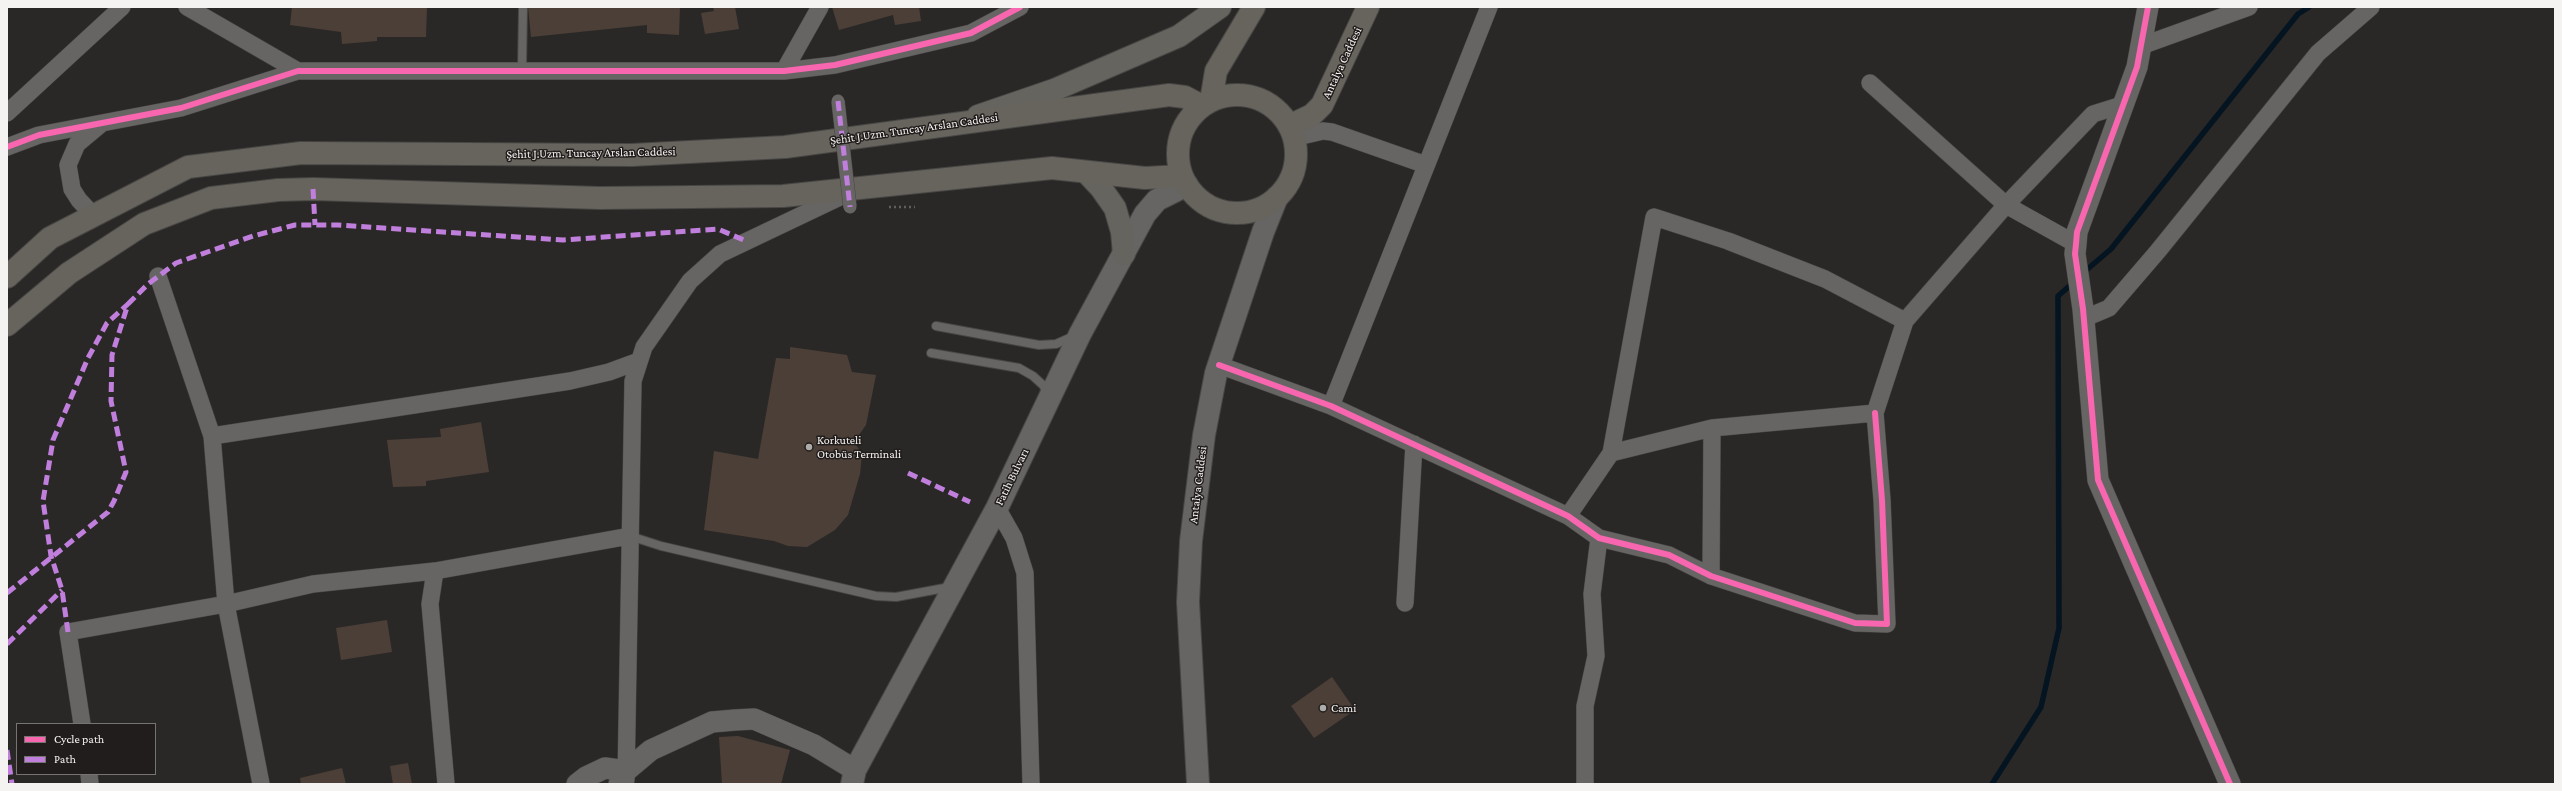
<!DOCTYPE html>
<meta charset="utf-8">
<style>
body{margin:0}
#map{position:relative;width:2562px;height:791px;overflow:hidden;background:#2a2826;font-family:"Crimson Pro",serif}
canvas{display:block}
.frame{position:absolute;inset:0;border:8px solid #f5f3f1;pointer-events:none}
.legend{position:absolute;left:16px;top:723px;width:140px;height:52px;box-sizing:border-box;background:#211d1c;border:1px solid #767371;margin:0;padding:5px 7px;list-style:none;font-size:12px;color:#f5f3f1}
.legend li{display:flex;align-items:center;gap:8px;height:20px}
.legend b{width:20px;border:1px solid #767371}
</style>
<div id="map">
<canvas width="2562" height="791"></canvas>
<div class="frame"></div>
<ul class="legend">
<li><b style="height:5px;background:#f766af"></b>Cycle path</li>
<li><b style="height:5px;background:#c07fdc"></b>Path</li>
</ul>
</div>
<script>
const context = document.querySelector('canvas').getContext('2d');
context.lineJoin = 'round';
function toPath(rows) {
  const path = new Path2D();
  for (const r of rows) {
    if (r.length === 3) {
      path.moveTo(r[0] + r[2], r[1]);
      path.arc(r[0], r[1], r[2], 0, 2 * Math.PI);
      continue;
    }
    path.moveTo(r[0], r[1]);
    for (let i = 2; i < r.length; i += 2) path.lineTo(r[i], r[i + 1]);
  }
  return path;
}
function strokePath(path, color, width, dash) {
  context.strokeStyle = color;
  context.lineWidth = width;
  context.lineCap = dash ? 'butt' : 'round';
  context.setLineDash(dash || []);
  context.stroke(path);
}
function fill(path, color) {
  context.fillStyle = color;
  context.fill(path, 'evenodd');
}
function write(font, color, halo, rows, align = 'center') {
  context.font = font + ' "Crimson Pro",serif';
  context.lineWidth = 3;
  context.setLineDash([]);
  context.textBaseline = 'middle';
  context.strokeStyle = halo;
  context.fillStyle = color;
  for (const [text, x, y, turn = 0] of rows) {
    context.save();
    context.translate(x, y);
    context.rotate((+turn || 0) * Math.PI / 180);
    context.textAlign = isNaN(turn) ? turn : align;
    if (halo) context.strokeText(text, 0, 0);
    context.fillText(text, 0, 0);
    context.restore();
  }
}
const stream = toPath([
 [2083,273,2111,249,2298,14,2309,7],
 [1992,784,2041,707,2059,628,2058,296,2074,282]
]);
const building = toPath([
 [292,7,427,7,426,37,377,37,377,41,342,44,341,32,290,25],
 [528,7,680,7,679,35,647,33,647,25,531,37],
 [713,7,735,7,739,29,705,34,701,13,714,11],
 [832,7,919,7,921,21,895,25,893,15,839,30],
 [790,347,847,355,852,372,876,375,866,425,854,442,862,454,860,474,848,515,835,530,807,547,788,546,774,541,704,530,714,451,758,459,776,358,790,359],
 [481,422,489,472,426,481,426,486,393,487,387,440,441,437,440,429],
 [387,620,392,652,341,660,336,628],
 [1332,677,1355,710,1314,738,1291,706],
 [738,736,790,750,781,784,722,784,719,737],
 [408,763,412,784,393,784,390,766],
 [342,768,346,784,301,784,300,778]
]);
const path = toPath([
 [889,207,915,207]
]);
const service = toPath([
 [522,71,523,7],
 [936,326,1039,345,1056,344,1074,336],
 [931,353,1019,368,1033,376,1044,386,1046,394],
 [630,536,661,546,876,596,896,597,950,587]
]);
const minor = toPath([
 [187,7,298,71],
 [2141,46,2249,7],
 [784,71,820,7],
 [1870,83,2006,205,2076,244],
 [7,113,122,7],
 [1293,138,1323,131,1332,132,1426,165],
 [7,147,39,135,181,108,298,71,784,71,835,65,971,33,1020,7],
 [94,216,79,200,72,189,68,165,77,144,101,124],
 [158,276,212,436,226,604,261,784],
 [2083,319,2109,308,2158,251,2318,53,2371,7],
 [1219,365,1331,406,1568,516,1599,538,1669,555,1711,576,1855,623,1887,624,1882,500,1875,413],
 [1331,406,1489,7],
 [212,436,570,381,609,372,639,361],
 [1611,453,1654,217,1728,241,1825,279,1905,321],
 [997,508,1014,538,1025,573,1031,784],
 [1568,516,1611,453,1712,428,1875,413,1905,321,2006,205,2093,114,2125,104],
 [435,571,430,604,446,784],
 [1711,576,1712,428],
 [1405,603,1414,444],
 [82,724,68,632,226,604,313,584,435,571,630,536],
 [89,774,90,784],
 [626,780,633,381,644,347,690,281,720,254,846,194],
 [1585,784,1585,706,1596,656,1592,594,1599,538]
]);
const tertiary = toPath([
 [2148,7,2137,67,2077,232,2076,244,2075,254,2083,309,2098,480,2230,784],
 [577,784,586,777,605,768,626,771],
 [619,784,626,771,651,750,712,722,735,720,754,719,814,745,855,770]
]);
const secondary = toPath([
 [852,784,855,770,997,508,1080,334,1145,214,1157,200,1187,185],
 [1198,784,1188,602,1191,541,1204,435,1216,373,1263,232,1277,197]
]);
const primary = toPath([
 [978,116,1054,90,1179,36,1220,7],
 [1086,172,1101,188,1115,208,1122,232,1124,254]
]);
const trunk = toPath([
 [1237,154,59],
 [1211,101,1216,71,1254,7],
 [1289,126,1312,115,1322,105,1368,7],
 [7,277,50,238,188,167,301,153,632,155,785,147,1169,95,1185,97,1202,106],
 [7,325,69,273,144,224,211,198,278,190,313,189,600,198,783,196,1052,168,1145,178,1182,176]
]);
const pedestrianBridge = toPath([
 [838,101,850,207]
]);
const quiet = toPath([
 [838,101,850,207],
 [313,189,315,225],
 [908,473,970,502],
 [7,593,108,512,114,501,126,472,111,401,112,355,128,304,148,284,176,263,253,236,295,225,338,225,563,240,718,229,746,241],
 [68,632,62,590,51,556,43,501,53,440,88,358,107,323,128,304],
 [7,644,62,590],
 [7,750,12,784]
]);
const cycleway = toPath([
 [2148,7,2137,67,2077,232,2076,244,2075,254,2083,309,2098,480,2230,784],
 [7,147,39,135,181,108,298,71,784,71,835,65,971,33,1020,7],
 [1219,365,1331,406,1568,516,1599,538,1669,555,1711,576,1855,623,1887,624,1882,500,1875,413]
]);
const markers = [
 [809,447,4,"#aeacaa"],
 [1323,708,4,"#aeacaa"]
];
const streetNames = [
 ["Antalya Caddesi",1342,63,-65],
 ["Şehit J.Uzm. Tuncay Arslan Caddesi",914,129,-8],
 ["Şehit J.Uzm. Tuncay Arslan Caddesi",591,153,-1],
 ["Fatih Bulvarı",1012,477,-64],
 ["Antalya Caddesi",1198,485,-83]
];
const poiNames = [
 ["Korkuteli",817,440],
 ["Otobüs Terminali",817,454],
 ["Cami",1331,708]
];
strokePath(stream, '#041421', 5.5);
fill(building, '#4c3f38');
strokePath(service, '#474645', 10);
strokePath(minor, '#474645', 18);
strokePath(tertiary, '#474645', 22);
strokePath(secondary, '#474645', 24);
strokePath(primary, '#474645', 24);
strokePath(trunk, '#474645', 24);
strokePath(path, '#605f5d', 2.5, [2, 3]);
strokePath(service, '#666564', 8);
strokePath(minor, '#666564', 17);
strokePath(tertiary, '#666564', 21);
strokePath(secondary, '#666564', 22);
strokePath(primary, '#66645e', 22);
strokePath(trunk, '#66645c', 22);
strokePath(pedestrianBridge, '#474645', 14, []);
strokePath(pedestrianBridge, '#666564', 13);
strokePath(quiet, '#c07fdc', 5, [10, 5]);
strokePath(cycleway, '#f766af', 6);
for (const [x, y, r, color] of markers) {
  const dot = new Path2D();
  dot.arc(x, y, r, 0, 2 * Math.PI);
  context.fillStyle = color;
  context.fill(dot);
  strokePath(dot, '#211d1c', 1.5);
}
write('12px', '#f5f3f1', '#211d1c', streetNames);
write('12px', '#f5f3f1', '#211d1c', poiNames, 'left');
</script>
